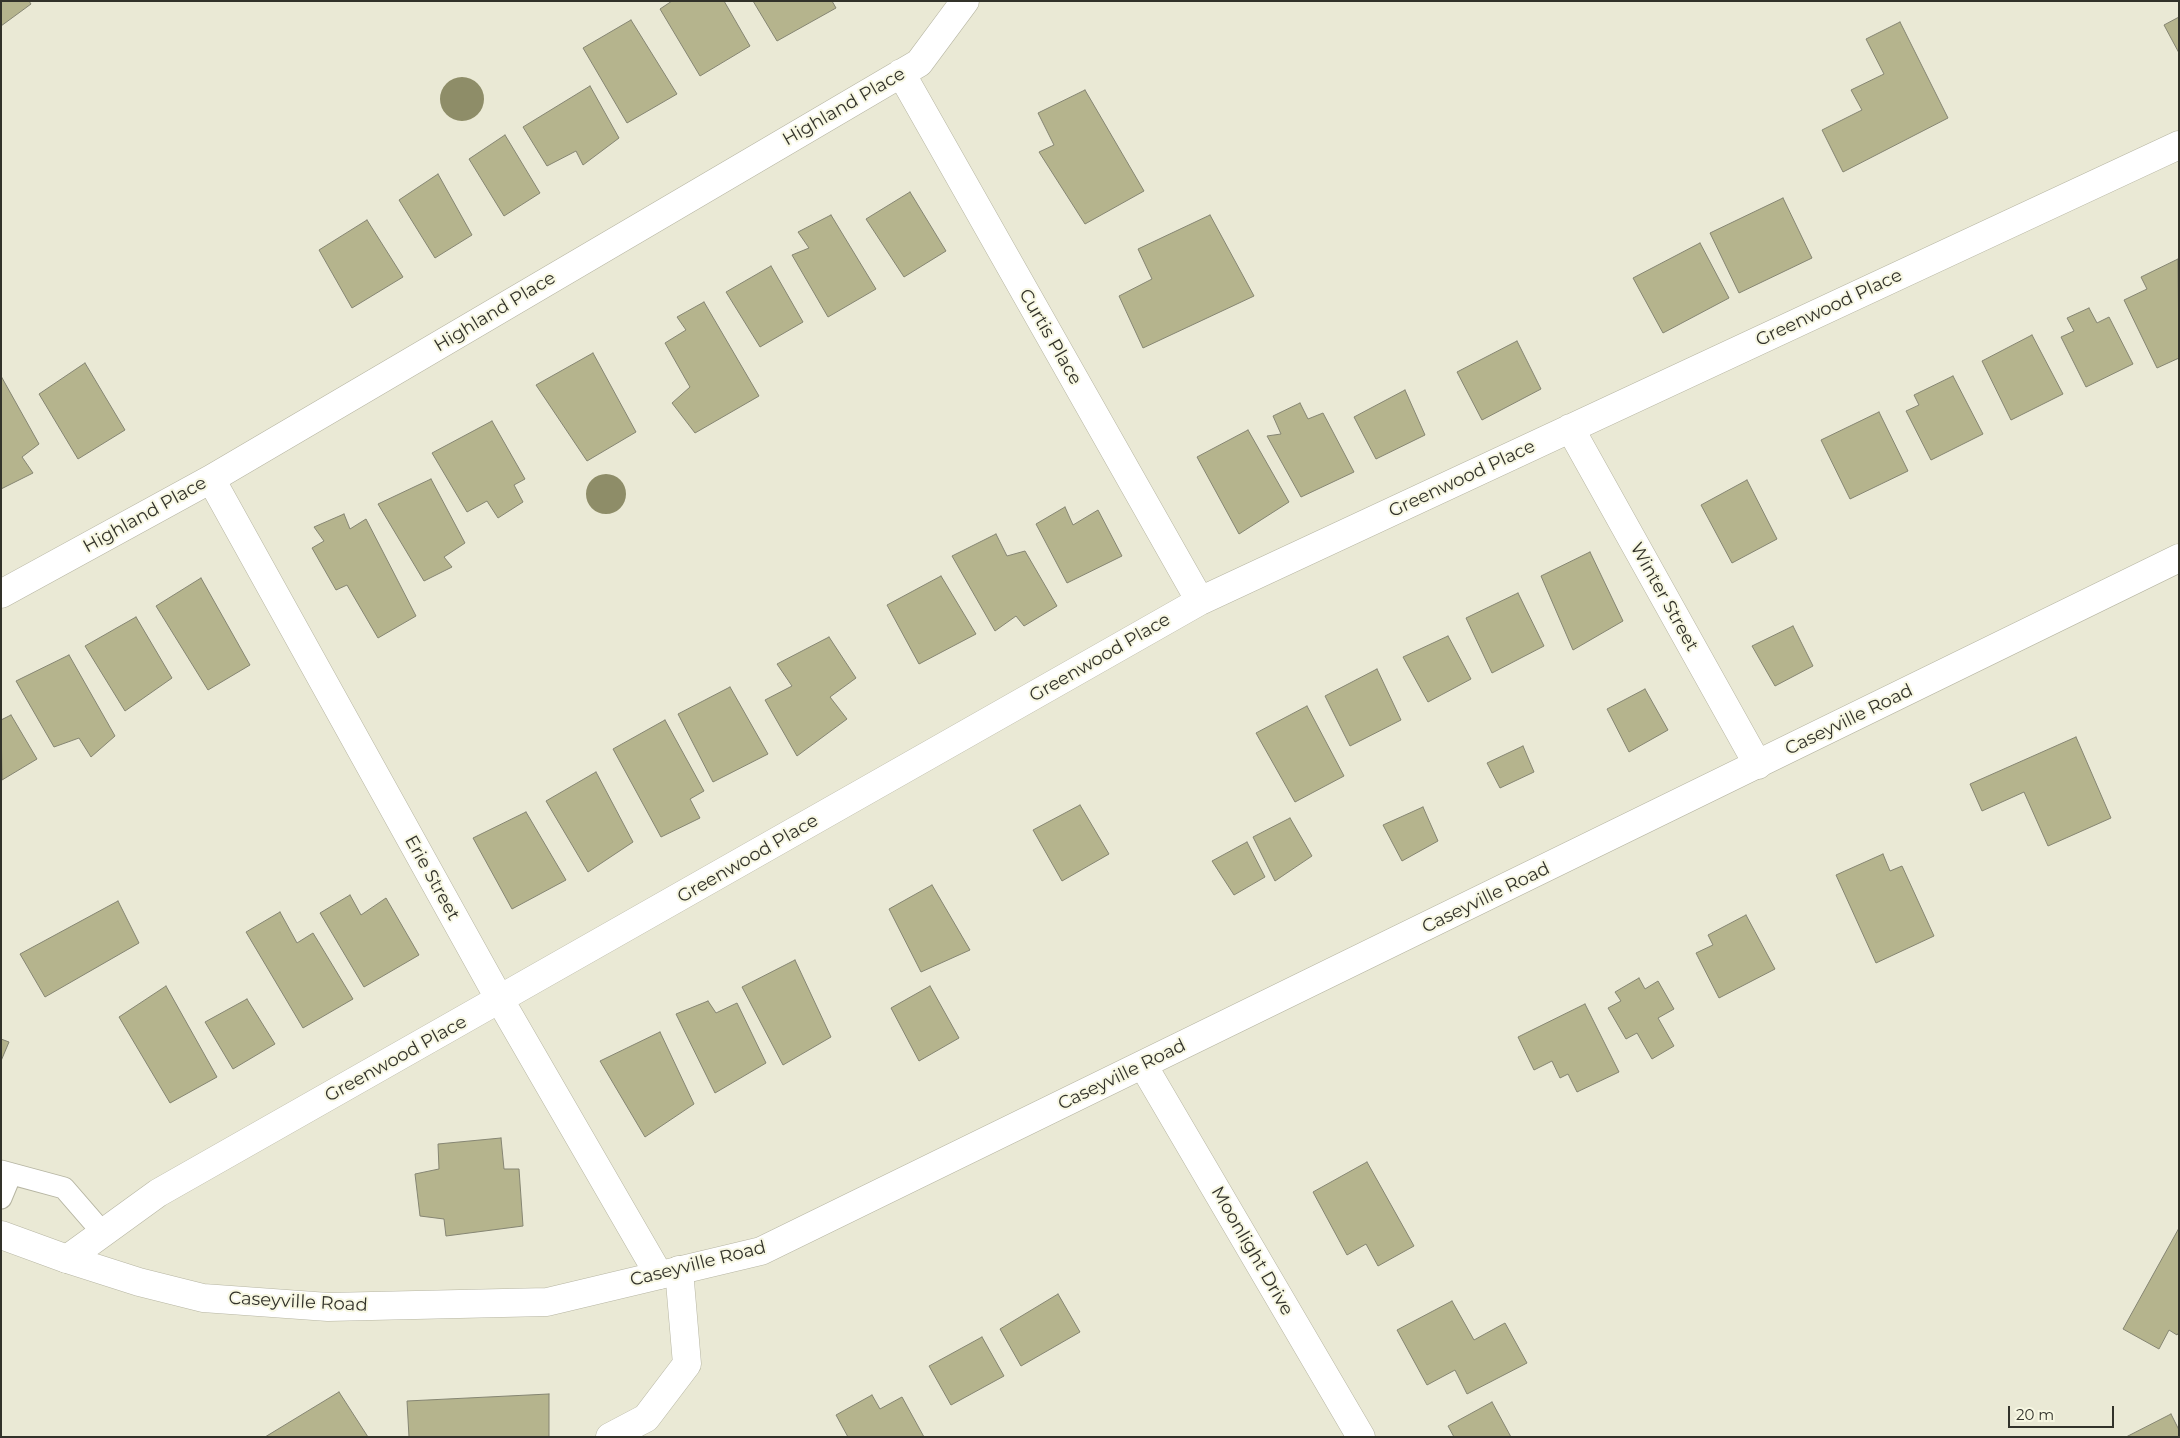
<!DOCTYPE html>
<style>
body{margin:0}
#map{position:relative;width:2180px;height:1438px;overflow:hidden;background:#eae9d5;font-family:Montserrat,sans-serif}
canvas{display:block}
.frame{position:absolute;inset:0;border:2px solid #32322a;pointer-events:none}
.scale{position:absolute;left:2008px;top:1406px;width:106px;height:22px;box-sizing:border-box;border:2px solid #32322a;border-top:0;padding-left:6px;font-size:15px;line-height:18px;white-space:nowrap;color:#32322a;-webkit-text-stroke:4px #f7f7e2;paint-order:stroke}
</style>
<div id="map">
<canvas width="2180" height="1438"></canvas>
<div class="frame"></div>
<div class="scale">20 m</div>
</div>
<script>
const context = document.querySelector('canvas').getContext('2d');
context.lineJoin = 'round';
function fill(path, color) {
  context.fillStyle = color;
  context.fill(path, 'evenodd');
}
function toPath(rows) {
  const path = new Path2D();
  for (const r of rows) {
    if (r.length === 3) {
      path.moveTo(r[0] + r[2], r[1]);
      path.arc(r[0], r[1], r[2], 0, 2 * Math.PI);
      continue;
    }
    path.moveTo(r[0], r[1]);
    for (let i = 2; i < r.length; i += 2) path.lineTo(r[i], r[i + 1]);
  }
  return path;
}
function strokePath(path, color, width, dash) {
  context.strokeStyle = color;
  context.lineWidth = width;
  context.lineCap = dash ? 'butt' : 'round';
  context.setLineDash(dash || []);
  context.stroke(path);
}
function write(font, color, halo, rows, align = 'center') {
  context.font = font + ' Montserrat,sans-serif';
  context.lineWidth = 4;
  context.setLineDash([]);
  context.textBaseline = 'middle';
  context.strokeStyle = halo;
  context.fillStyle = color;
  for (const [text, x, y, turn = 0] of rows) {
    context.save();
    context.translate(x, y);
    context.rotate((+turn || 0) * Math.PI / 180);
    context.textAlign = isNaN(turn) ? turn : align;
    if (halo) context.strokeText(text, 0, 0);
    context.fillText(text, 0, 0);
    context.restore();
  }
}
const water = toPath([
 [462,99,22],
 [606,494,20]
]);
const building = toPath([
 [1,1,29,1,31,4,1,26,1,1],
 [672,1,724,1,750,46,700,76,660,9,672,1],
 [753,1,832,1,836,8,777,41,753,1],
 [2179,17,2179,53,2164,25,2179,17],
 [631,20,677,94,627,123,583,48,631,20],
 [1900,22,1948,118,1843,172,1822,130,1862,110,1851,90,1884,74,1866,39,1900,22],
 [590,86,619,138,583,165,576,151,547,166,523,127,590,86],
 [1085,90,1144,191,1085,224,1039,152,1054,145,1038,113,1085,90],
 [505,135,540,193,504,216,469,159,505,135],
 [438,174,472,235,435,258,399,200,438,174],
 [910,192,946,251,904,277,866,219,910,192],
 [1783,198,1812,258,1739,293,1710,233,1783,198],
 [831,215,876,289,828,317,792,255,809,248,798,232,831,215],
 [1210,215,1254,296,1143,348,1119,296,1152,279,1138,249,1210,215],
 [367,220,403,277,352,308,319,250,367,220],
 [1700,243,1729,298,1663,333,1633,278,1700,243],
 [2178,259,2179,358,2157,368,2124,300,2147,289,2141,277,2178,259],
 [771,266,803,322,760,347,726,292,771,266],
 [704,302,759,396,695,433,672,403,690,387,665,343,686,330,677,317,704,302],
 [2089,308,2097,323,2109,317,2133,364,2086,387,2061,337,2074,331,2067,318,2089,308],
 [2032,335,2063,394,2011,420,1982,361,2032,335],
 [1517,341,1541,389,1482,420,1457,372,1517,341],
 [593,353,636,432,587,461,536,385,593,353],
 [85,363,125,430,78,459,39,394,85,363],
 [1,376,39,444,22,457,33,473,1,489,1,376],
 [1953,376,1983,434,1931,460,1906,411,1919,405,1914,395,1953,376],
 [1405,390,1425,435,1376,459,1354,417,1405,390],
 [1300,403,1308,419,1323,413,1354,472,1301,497,1267,436,1281,434,1273,416,1300,403],
 [1879,412,1908,471,1850,499,1821,440,1879,412],
 [492,421,525,479,514,485,523,502,498,518,487,501,467,512,432,453,492,421],
 [1248,430,1289,502,1239,534,1197,457,1248,430],
 [431,479,465,543,444,557,452,567,424,581,378,504,431,479],
 [1747,480,1777,539,1732,563,1701,505,1747,480],
 [1065,507,1073,525,1098,510,1122,556,1067,583,1036,524,1065,507],
 [344,514,350,529,366,519,416,616,378,638,347,585,336,590,312,548,324,541,314,527,344,514],
 [996,534,1007,556,1025,551,1057,606,1024,626,1016,616,995,631,952,556,996,534],
 [1590,552,1623,621,1573,650,1541,576,1590,552],
 [941,576,976,634,919,664,887,605,941,576],
 [201,578,250,665,208,690,156,606,201,578],
 [1518,593,1544,646,1492,673,1466,618,1518,593],
 [136,617,172,678,125,711,85,646,136,617],
 [1793,626,1813,666,1775,686,1752,646,1793,626],
 [1448,636,1471,679,1428,702,1403,657,1448,636],
 [829,637,856,678,830,697,847,719,797,756,765,700,792,686,777,664,829,637],
 [69,655,115,736,91,757,79,738,54,747,16,681,69,655],
 [1377,669,1401,720,1350,746,1325,696,1377,669],
 [730,687,768,754,713,782,678,714,730,687],
 [1645,689,1668,730,1629,752,1607,709,1645,689],
 [1307,706,1344,776,1295,802,1256,733,1307,706],
 [11,715,37,759,2,780,1,720,11,715],
 [665,720,704,791,690,799,700,818,661,837,613,749,665,720],
 [2076,737,2111,818,2048,846,2024,792,1982,811,1970,784,2076,737],
 [1523,746,1534,772,1500,788,1487,763,1523,746],
 [596,772,633,842,588,872,546,801,596,772],
 [1080,805,1109,854,1062,881,1033,830,1080,805],
 [1423,807,1438,841,1402,861,1383,825,1423,807],
 [526,812,566,880,512,909,473,838,526,812],
 [1290,818,1312,856,1275,881,1253,837,1290,818],
 [1247,842,1265,877,1234,895,1212,861,1247,842],
 [1883,854,1890,871,1902,866,1934,936,1876,963,1836,875,1883,854],
 [932,885,970,950,921,972,889,909,932,885],
 [350,895,361,915,386,898,419,955,364,987,320,913,350,895],
 [118,901,139,943,45,997,20,954,118,901],
 [280,912,297,943,313,933,353,999,303,1028,246,932,280,912],
 [1746,915,1775,969,1719,998,1696,953,1713,945,1708,935,1746,915],
 [795,960,831,1037,783,1065,742,987,795,960],
 [1639,978,1645,989,1658,981,1674,1009,1658,1018,1674,1046,1652,1059,1637,1033,1626,1039,1608,1008,1621,1001,1615,992,1639,978],
 [166,986,217,1077,170,1103,119,1017,166,986],
 [930,986,959,1038,919,1061,891,1008,930,986],
 [247,999,275,1044,233,1069,205,1022,247,999],
 [708,1001,716,1013,737,1003,766,1063,715,1093,676,1014,708,1001],
 [1585,1004,1619,1072,1577,1092,1568,1074,1560,1078,1552,1061,1534,1070,1518,1037,1585,1004],
 [660,1032,694,1104,645,1137,600,1061,660,1032],
 [1,1039,9,1042,1,1061,1,1039],
 [501,1138,504,1169,519,1169,523,1226,446,1236,444,1219,420,1216,415,1174,439,1169,438,1144,501,1138],
 [1367,1162,1414,1246,1378,1266,1366,1244,1347,1255,1313,1192,1367,1162],
 [2179,1228,2179,1332,2177,1335,2169,1330,2159,1349,2123,1329,2179,1228],
 [1058,1294,1080,1332,1021,1366,1000,1329,1058,1294],
 [1452,1301,1474,1340,1505,1323,1527,1363,1467,1394,1455,1370,1427,1385,1397,1330,1452,1301],
 [982,1337,1004,1376,951,1405,929,1366,982,1337],
 [339,1392,368,1437,265,1437,339,1392],
 [549,1394,549,1437,409,1437,407,1401,549,1394],
 [872,1395,880,1409,902,1397,924,1437,848,1437,836,1415,872,1395],
 [1492,1402,1511,1437,1454,1437,1448,1426,1492,1402],
 [2171,1414,2179,1430,2179,1437,2126,1437,2171,1414]
]);
const lane = toPath([
 [1,1171,64,1188,103,1233],
 [1,1198,11,1174]
]);
const street = toPath([
 [901,73,1200,601],
 [1570,428,1758,765],
 [211,479,500,1000,659,1275],
 [1,594,211,479,919,63,965,1],
 [1143,1065,1361,1437],
 [67,1259,158,1193,1200,601,2179,145],
 [610,1437,646,1418,687,1364,679,1270]
]);
const secondary = toPath([
 [1,1235,67,1259,139,1282,203,1298,328,1307,547,1302,761,1251,2179,558]
]);
const streetNames = [
 ["Highland Place",844,107,-30],
 ["Greenwood Place",1829,308,-25],
 ["Highland Place",495,312,-31],
 ["Curtis Place",1050,337,60],
 ["Greenwood Place",1462,479,-25],
 ["Highland Place",145,515,-29],
 ["Winter Street",1664,597,61],
 ["Greenwood Place",1100,658,-30],
 ["Caseyville Road",1849,720,-26],
 ["Greenwood Place",748,859,-30],
 ["Erie Street",432,878,61],
 ["Caseyville Road",1486,898,-26],
 ["Greenwood Place",396,1059,-29],
 ["Caseyville Road",1122,1075,-26],
 ["Moonlight Drive",1252,1251,60],
 ["Caseyville Road",698,1264,-14],
 ["Caseyville Road",298,1302,3]
];
fill(water, '#8e8d68');
fill(building, '#b5b48d');
strokePath(building, '#858572', 1);
strokePath(lane, '#b6b5a2', 23);
strokePath(street, '#b6b5a2', 29);
strokePath(secondary, '#b6b5a2', 29);
strokePath(lane, '#fff', 21);
strokePath(street, '#fff', 28);
strokePath(secondary, '#fff', 28);
write('18px', '#32322a', '#f7f7e2', streetNames);
</script>
